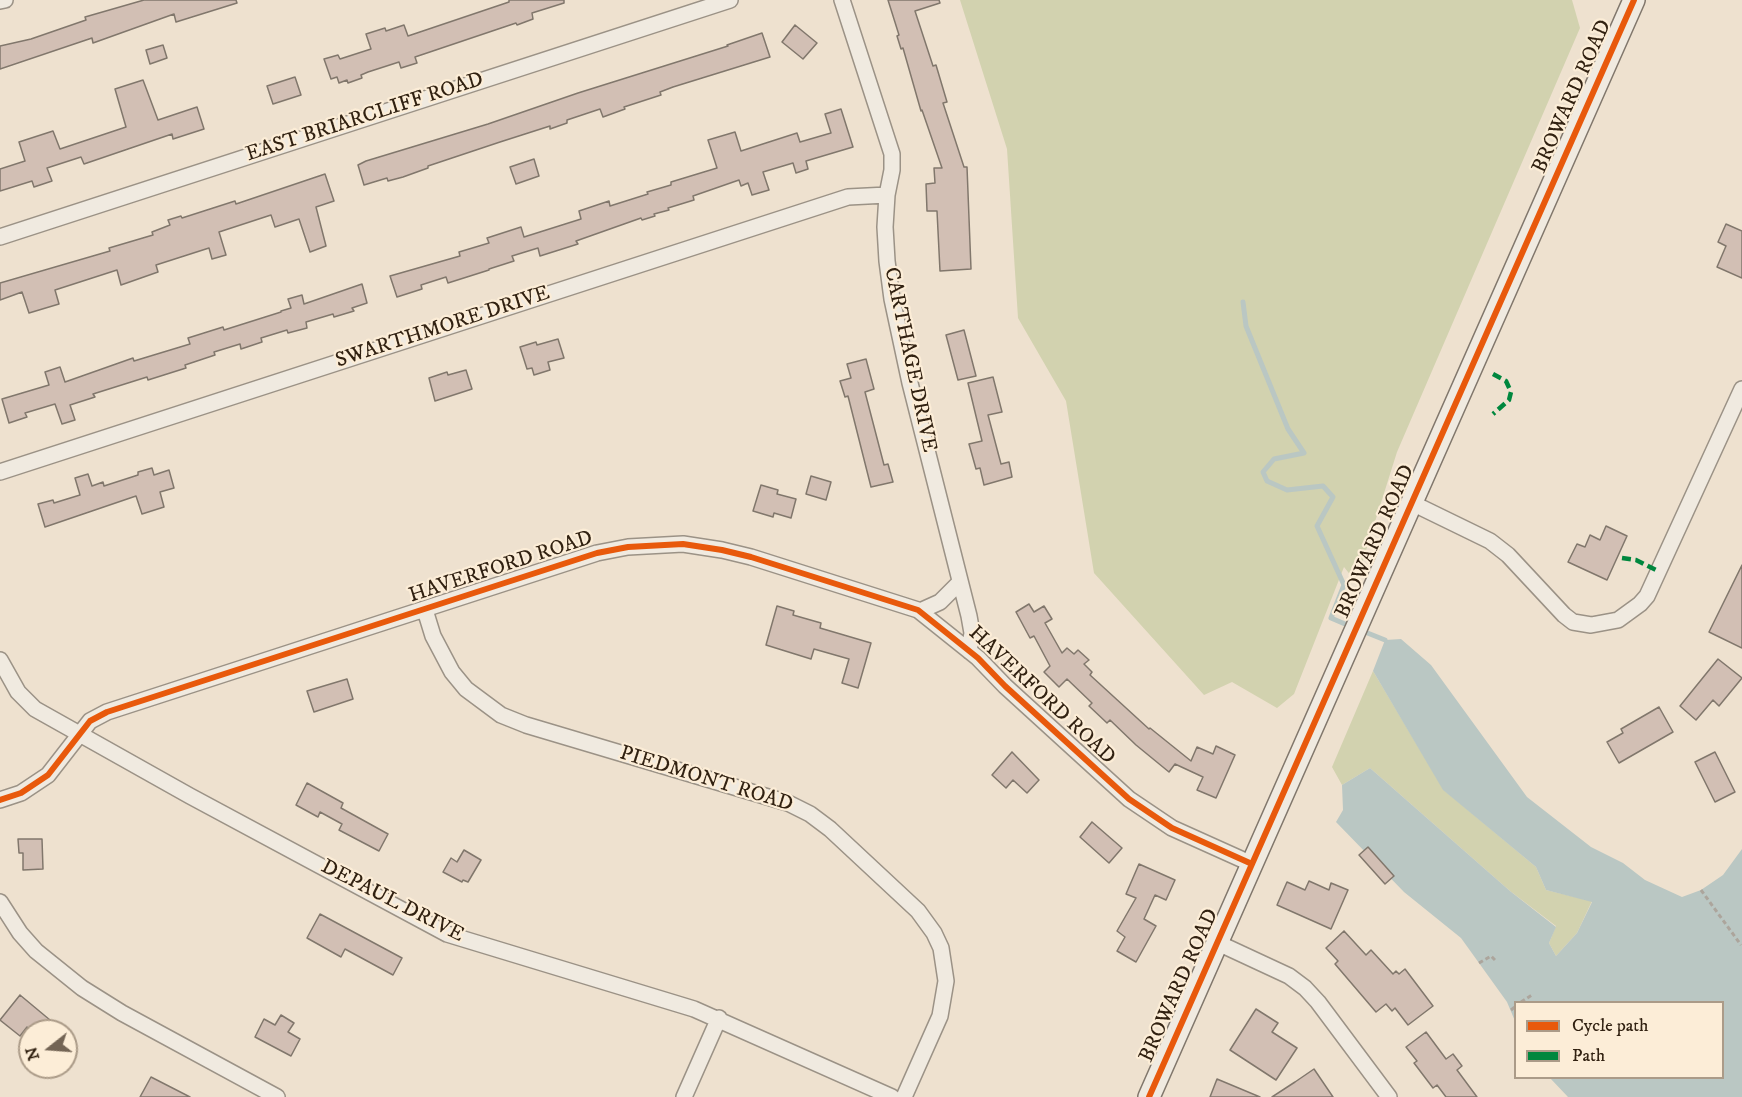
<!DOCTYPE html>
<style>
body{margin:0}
#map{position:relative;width:1742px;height:1097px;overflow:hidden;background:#eee1cf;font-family:"IM FELL DW Pica",serif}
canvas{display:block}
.legend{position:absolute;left:1514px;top:1001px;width:210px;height:78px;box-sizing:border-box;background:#fcedd7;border:2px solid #ab9b88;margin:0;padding:8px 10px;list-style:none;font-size:18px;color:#312111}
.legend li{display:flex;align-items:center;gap:12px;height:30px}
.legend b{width:30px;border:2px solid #ab9b88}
.north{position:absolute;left:18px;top:1019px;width:60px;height:60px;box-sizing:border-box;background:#fcedd7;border:2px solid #ab9b88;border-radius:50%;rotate:253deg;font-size:16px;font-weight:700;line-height:24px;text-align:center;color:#312111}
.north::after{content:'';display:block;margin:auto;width:21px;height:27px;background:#736454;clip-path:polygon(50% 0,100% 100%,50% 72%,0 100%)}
</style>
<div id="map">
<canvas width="1742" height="1097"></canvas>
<ul class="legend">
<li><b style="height:8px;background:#e8590c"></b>Cycle path</li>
<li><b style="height:8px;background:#00873e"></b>Path</li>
</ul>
<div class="north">N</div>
</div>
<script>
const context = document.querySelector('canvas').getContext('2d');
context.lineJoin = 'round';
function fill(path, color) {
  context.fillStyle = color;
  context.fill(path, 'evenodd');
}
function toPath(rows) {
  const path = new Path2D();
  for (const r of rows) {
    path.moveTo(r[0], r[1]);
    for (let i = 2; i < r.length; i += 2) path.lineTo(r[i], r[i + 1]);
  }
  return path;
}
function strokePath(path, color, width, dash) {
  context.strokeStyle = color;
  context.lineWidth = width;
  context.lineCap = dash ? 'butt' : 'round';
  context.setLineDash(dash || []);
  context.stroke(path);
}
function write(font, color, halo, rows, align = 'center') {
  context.font = font + ' "IM FELL DW Pica",serif';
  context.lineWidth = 4.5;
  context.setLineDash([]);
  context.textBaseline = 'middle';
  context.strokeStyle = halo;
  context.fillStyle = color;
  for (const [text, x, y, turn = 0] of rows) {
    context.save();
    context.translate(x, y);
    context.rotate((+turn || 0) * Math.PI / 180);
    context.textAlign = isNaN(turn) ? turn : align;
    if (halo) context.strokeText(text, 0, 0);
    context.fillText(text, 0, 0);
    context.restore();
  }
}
const green = toPath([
 [960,0,1572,0,1580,28,1397,452,1356,582,1344,567,1294,694,1277,708,1232,682,1204,695,1094,573,1066,401,1018,318,1007,149],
 [1373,671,1444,790,1536,867,1546,890,1592,901,1577,933,1556,956,1549,943,1556,926,1510,891,1370,768,1342,785,1332,767]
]);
const water = toPath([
 [1401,639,1431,665,1527,797,1591,847,1623,863,1645,880,1682,897,1701,890,1723,875,1742,849,1742,1097,1568,1097,1550,1078,1722,1078,1722,1002,1516,1002,1515,1021,1507,1002,1461,938,1404,892,1336,822,1343,810,1342,785,1370,768,1510,891,1556,927,1549,943,1556,956,1577,933,1592,902,1546,890,1536,867,1443,790,1373,671,1385,640]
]);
const stream = toPath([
 [1243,302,1246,326,1288,429,1304,453,1274,459,1263,472,1267,481,1287,490,1323,486,1333,497,1317,526,1344,585,1331,618,1352,627],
 [1360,630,1385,640]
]);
const building = toPath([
 [144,0,236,0,237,3,176,22,174,14,93,43,92,38,0,69,0,46,31,39,86,20,85,17,144,0],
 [509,0,564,0,564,3,532,13,533,19,517,25,516,23,415,57,417,63,401,68,399,62,368,72,361,75,362,78,348,83,347,80,339,83,337,77,331,79,324,59,338,55,340,59,371,49,366,34,385,28,386,31,404,25,408,36,509,2,509,0],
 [888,0,939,0,940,3,915,11,933,66,936,65,947,102,943,103,964,167,967,167,971,269,940,271,937,211,927,211,926,184,935,183,934,168,942,168,922,110,921,111,903,48,901,49,897,36,899,35,888,0],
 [795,25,817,43,803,59,782,42,795,25],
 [762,33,770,57,673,87,660,92,661,95,624,107,625,109,603,117,600,109,567,120,567,123,550,129,550,126,500,142,428,166,428,168,403,177,388,181,387,178,364,185,358,165,366,161,488,124,578,93,728,46,727,45,762,33],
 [163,45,167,58,150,64,146,50,163,45],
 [295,77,301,95,273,104,267,86,295,77],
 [143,80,158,120,197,107,204,129,173,139,172,134,84,164,81,157,47,168,52,181,34,187,32,181,0,191,0,169,25,161,19,142,53,131,60,149,126,127,115,89,143,80],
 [841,109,853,147,806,161,808,169,796,173,793,163,763,172,769,190,752,195,748,183,741,186,739,180,693,196,694,200,668,208,669,210,654,214,655,216,642,220,641,218,576,241,578,244,540,256,538,248,512,256,514,261,489,269,489,270,448,283,446,277,421,285,422,289,397,297,390,276,460,256,459,252,489,243,487,238,521,227,524,237,581,219,579,211,609,201,610,206,648,194,647,192,671,185,671,182,717,168,708,140,735,132,741,151,797,133,800,142,831,133,825,114,841,109],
 [534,159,539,176,516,184,510,167,534,159],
 [325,174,334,201,316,207,326,246,310,252,299,219,275,227,271,215,219,232,226,255,212,259,209,248,156,265,158,272,121,285,117,270,55,290,59,304,29,313,22,292,0,300,0,283,110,251,109,248,153,235,152,232,170,225,168,220,181,216,182,218,235,201,236,204,325,174],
 [1726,224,1742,231,1742,278,1717,267,1726,246,1718,242,1726,224],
 [362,284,367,303,352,308,354,311,334,317,333,314,306,322,307,328,288,333,287,330,261,338,262,342,241,349,240,344,214,352,215,355,185,365,186,368,148,380,147,377,93,394,95,397,70,405,75,420,62,424,55,404,25,413,27,417,9,423,2,399,49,385,45,372,60,367,65,382,133,358,134,361,190,344,188,338,223,327,224,330,281,312,281,311,291,308,288,299,302,295,304,304,362,284],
 [964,330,976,376,958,380,946,335,964,330],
 [558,339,564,358,548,362,550,370,534,375,532,368,527,369,520,347,536,342,537,345,558,339],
 [866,359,874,389,865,392,884,465,888,464,893,482,871,487,848,396,845,397,840,381,851,378,847,364,866,359],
 [466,370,472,389,435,401,429,378,447,372,448,375,466,370],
 [993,377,1002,412,988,415,1001,464,1009,462,1012,477,984,485,980,468,976,469,969,444,982,441,968,383,993,377],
 [152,468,154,475,169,470,174,488,160,492,164,507,142,514,136,496,45,527,38,504,53,500,54,503,80,495,75,478,88,474,92,486,103,482,104,486,138,475,138,472,152,468],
 [811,476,831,482,826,500,806,494,811,476],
 [761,485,778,490,777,494,796,499,791,518,774,513,773,517,753,511,761,485],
 [1606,526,1627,536,1607,580,1568,562,1577,544,1585,547,1590,535,1600,540,1606,526],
 [1742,565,1742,648,1709,632,1742,565],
 [1029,604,1034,612,1044,606,1052,619,1045,623,1062,653,1067,648,1074,654,1078,650,1089,660,1084,664,1092,672,1090,675,1149,729,1150,728,1191,761,1197,747,1213,754,1216,746,1235,755,1216,798,1197,790,1203,777,1175,764,1169,772,1136,745,1110,720,1107,723,1089,706,1092,703,1067,679,1059,687,1044,672,1050,666,1034,636,1030,638,1016,612,1029,604],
 [777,606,794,611,793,615,821,623,820,628,871,643,858,688,842,683,849,659,814,649,811,659,766,645,777,606],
 [1718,659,1742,678,1719,706,1713,700,1696,720,1680,706,1718,659],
 [347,679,353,699,314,712,307,691,347,679],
 [1659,707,1673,732,1619,763,1607,742,1623,733,1621,729,1659,707],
 [1012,752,1039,780,1027,793,1013,780,1006,788,992,775,1012,752],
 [1715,752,1735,792,1715,802,1695,762,1715,752],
 [307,783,343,803,341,808,388,834,379,851,339,830,342,824,320,812,318,817,296,805,307,783],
 [1092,822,1122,848,1109,863,1080,837,1092,822],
 [18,839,42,839,43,869,23,870,23,853,19,853,18,839],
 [1368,847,1394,876,1385,884,1359,855,1368,847],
 [464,850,481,860,468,882,463,880,462,882,443,872,451,858,457,862,464,850],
 [1139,864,1175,880,1166,900,1155,895,1144,919,1156,926,1136,962,1117,951,1125,937,1117,931,1136,898,1126,894,1139,864],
 [1309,881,1329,890,1331,883,1348,890,1331,929,1277,905,1287,882,1305,890,1309,881],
 [320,914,402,958,393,975,345,949,341,957,307,938,320,914],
 [1344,931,1366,955,1371,950,1393,974,1396,971,1399,974,1405,969,1433,1006,1408,1025,1395,1008,1392,1011,1386,1004,1376,1012,1335,964,1338,961,1326,948,1344,931],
 [20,995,50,1020,42,1031,32,1031,27,1027,20,1036,0,1020,20,995],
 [1256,1009,1278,1023,1272,1032,1297,1048,1276,1080,1230,1050,1256,1009],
 [281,1015,294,1023,288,1032,300,1039,291,1056,255,1037,264,1019,275,1025,281,1015],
 [1426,1032,1446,1059,1453,1054,1462,1066,1457,1070,1477,1097,1446,1097,1437,1085,1433,1088,1414,1063,1417,1061,1406,1047,1426,1032],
 [1314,1069,1333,1097,1272,1097,1295,1082,1314,1069],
 [151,1077,190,1097,140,1097,151,1077],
 [1217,1079,1260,1097,1210,1097,1217,1079]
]);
const path = toPath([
 [1701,890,1741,945],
 [1479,963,1491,956,1497,962],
 [1521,1002,1532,995],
 [1511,1010,1516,1006]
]);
const street = toPath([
 [842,0,892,154,892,170,887,195,885,227,887,261,892,299,910,383,969,616,972,633,969,651],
 [0,1,5,0],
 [0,237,730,0],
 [0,472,848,197,887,195],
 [1412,503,1490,541,1508,555,1564,615,1573,622,1591,625,1618,620,1640,604,1647,596,1742,389],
 [425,610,433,636,452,672,466,689,501,715,526,725,788,803,810,814,830,829,918,911,934,933,941,948,946,981,940,1016,904,1097],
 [920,611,940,602,960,582],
 [0,660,18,692,35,709,190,796,447,934,694,1009,892,1097],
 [0,800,21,793,48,775,90,721,107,712,597,553,628,547,683,544,722,550,751,557,918,610,978,658,1005,686,1129,799,1172,828,1252,864],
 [0,902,20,933,36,951,82,988,122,1013,277,1097],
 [1218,943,1289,976,1305,988,1318,1002,1389,1097],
 [684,1097,719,1018]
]);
const secondary = toPath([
 [1149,1097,1634,0]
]);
const quiet = toPath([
 [1493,374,1506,381,1511,392,1509,400,1493,414],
 [1622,558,1636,560,1658,571]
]);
const cycleway = toPath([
 [0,800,21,793,48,775,90,721,107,712,597,553,628,547,683,544,722,550,751,557,918,610,978,658,1005,686,1129,799,1172,828,1252,864],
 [1149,1097,1634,0]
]);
const streetNames = [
 ["BROWARD ROAD",1573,97,-66],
 ["EAST BRIARCLIFF ROAD",365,118,-18],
 ["SWARTHMORE DRIVE",443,328,-18],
 ["CARTHAGE DRIVE",909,360,78],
 ["BROWARD ROAD",1376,542,-66],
 ["HAVERFORD ROAD",501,568,-18],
 ["HAVERFORD ROAD",1041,696,43],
 ["PIEDMONT ROAD",706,780,17],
 ["DEPAUL DRIVE",392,902,27],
 ["BROWARD ROAD",1180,986,-66]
];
fill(green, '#d2d2af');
fill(water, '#bac7c3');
strokePath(stream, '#bac7c3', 5);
fill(building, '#d2bfb4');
strokePath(building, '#81776c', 1.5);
strokePath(street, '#9b9286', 18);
strokePath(secondary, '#81776c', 24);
strokePath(path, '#aca59c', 3, [4.5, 3]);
strokePath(street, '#f0eae0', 15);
strokePath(secondary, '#f0eae0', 21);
strokePath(quiet, '#00873e', 4.5, [9, 4.5]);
strokePath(cycleway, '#e8590c', 6);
write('21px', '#312111', '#fcedd7', streetNames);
</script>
